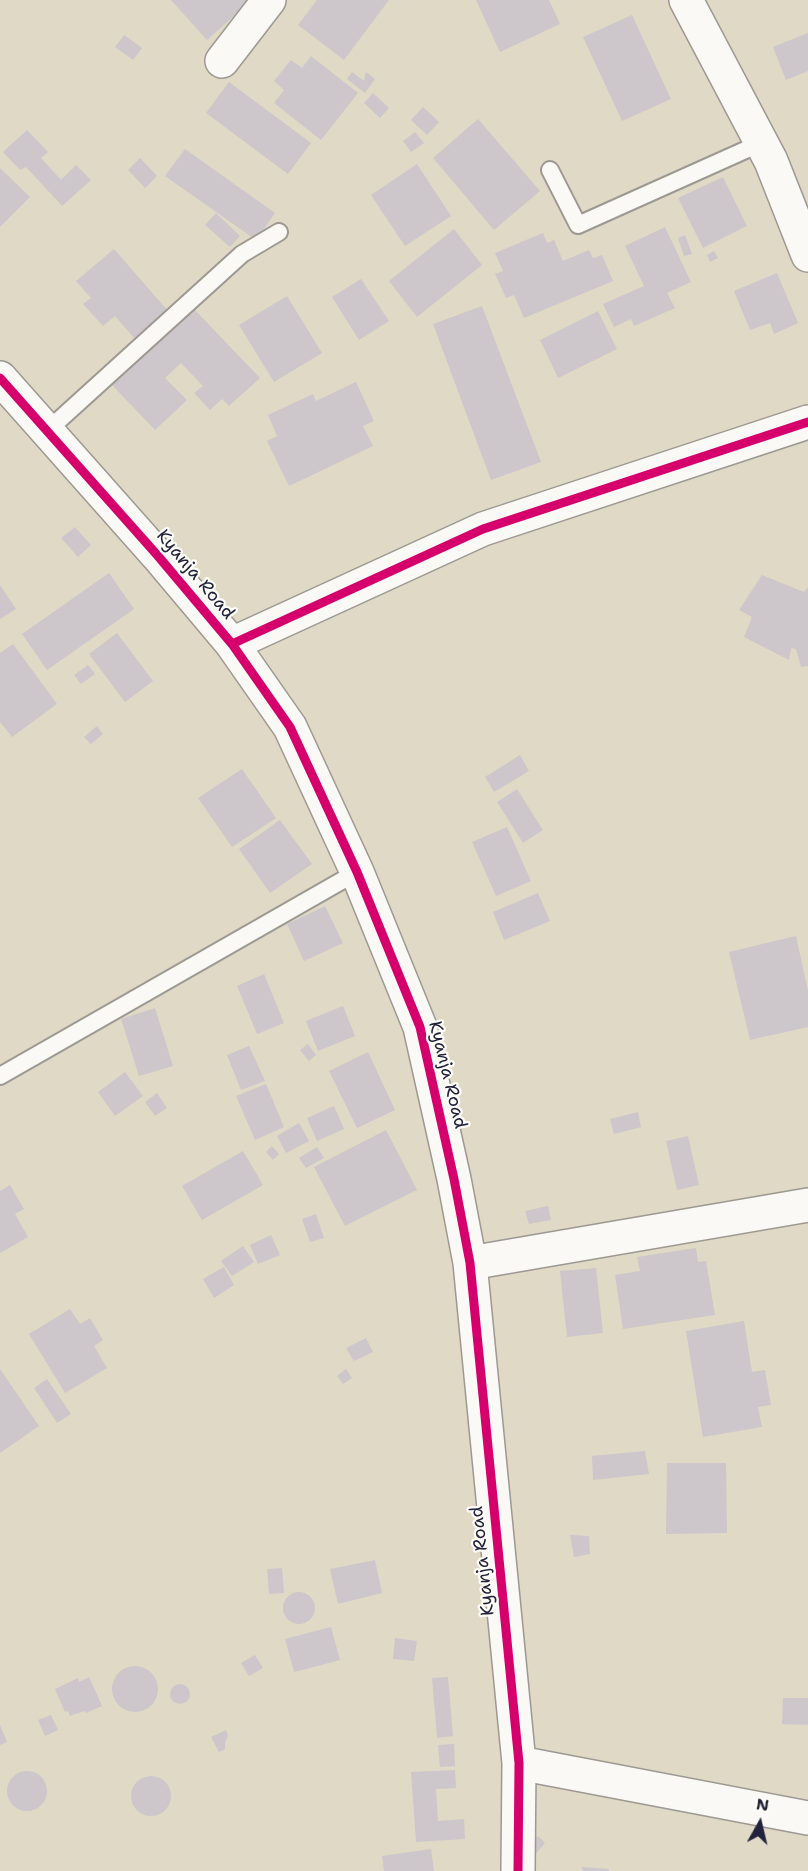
<!DOCTYPE html>
<style>
body{margin:0}
#map{position:relative;width:808px;height:1871px;overflow:hidden;background:#e0d9c6;font-family:"Shantell Sans",sans-serif}
canvas{display:block}
.north{position:absolute;left:730px;top:1793px;width:60px;height:60px;-webkit-text-stroke:4px #fdfcf7;paint-order:stroke;rotate:8deg;font-size:16px;font-weight:700;line-height:24px;text-align:center;color:#22223b}
.north::after{content:'';display:block;margin:auto;width:21px;height:27px;background:#22223b;clip-path:polygon(50% 0,100% 100%,50% 72%,0 100%)}
</style>
<div id="map">
<canvas width="808" height="1871"></canvas>
<div class="north">N</div>
</div>
<script>
const context = document.querySelector('canvas').getContext('2d');
context.lineJoin = 'round';
function fill(path, color) {
  context.fillStyle = color;
  context.fill(path, 'evenodd');
}
function toPath(rows) {
  const path = new Path2D();
  for (const r of rows) {
    if (r.length === 3) {
      path.moveTo(r[0] + r[2], r[1]);
      path.arc(r[0], r[1], r[2], 0, 2 * Math.PI);
      continue;
    }
    path.moveTo(r[0], r[1]);
    for (let i = 2; i < r.length; i += 2) path.lineTo(r[i], r[i + 1]);
  }
  return path;
}
function strokePath(path, color, width, dash) {
  context.strokeStyle = color;
  context.lineWidth = width;
  context.lineCap = dash ? 'butt' : 'round';
  context.setLineDash(dash || []);
  context.stroke(path);
}
function write(font, color, halo, rows, align = 'center') {
  context.font = font + ' "Shantell Sans",sans-serif';
  context.lineWidth = 4.5;
  context.setLineDash([]);
  context.textBaseline = 'middle';
  context.strokeStyle = halo;
  context.fillStyle = color;
  for (const [text, x, y, turn = 0] of rows) {
    context.save();
    context.translate(x, y);
    context.rotate((+turn || 0) * Math.PI / 180);
    context.textAlign = isNaN(turn) ? turn : align;
    if (halo) context.strokeText(text, 0, 0);
    context.fillText(text, 0, 0);
    context.restore();
  }
}
const building = toPath([
 [171,0,252,0,207,40],
 [317,0,389,0,344,60,298,25],
 [476,0,549,0,560,24,500,52],
 [632,15,671,99,622,121,583,37],
 [808,33,808,71,786,80,773,47],
 [124,35,142,48,133,60,115,47],
 [311,56,358,93,321,140,274,103,284,90,274,81,291,60,302,68],
 [352,72,364,81,366,72,375,79,365,93,347,79],
 [229,82,311,143,288,174,206,113],
 [373,93,389,108,380,118,364,103],
 [423,107,439,122,427,135,411,120],
 [478,119,540,191,494,230,433,158],
 [27,130,48,152,41,158,61,180,76,165,91,180,62,206,26,167,20,170,3,152],
 [415,132,424,143,411,152,403,141],
 [185,149,275,213,256,240,165,176],
 [140,158,157,176,145,188,128,170],
 [417,164,451,216,405,246,371,195],
 [0,168,30,197,0,227],
 [723,177,747,226,703,248,678,198],
 [216,213,240,236,230,247,205,225],
 [665,227,691,282,667,293,675,308,634,326,631,319,614,327,603,304,644,286,625,246],
 [454,229,482,265,417,317,389,281],
 [543,233,547,243,554,240,563,261,589,250,593,258,602,255,613,281,524,318,514,295,506,298,495,274,503,271,495,253],
 [685,235,692,254,684,256,678,238],
 [114,249,168,311,134,338,115,316,103,326,83,304,91,298,76,281],
 [714,251,718,258,710,262,707,255],
 [777,273,798,323,774,334,770,323,750,330,734,291],
 [361,279,389,321,359,340,332,297],
 [287,296,322,353,274,382,239,325],
 [482,306,541,462,491,480,433,324],
 [193,308,260,378,229,406,222,399,210,410,194,393,203,386,181,363,165,378,187,400,155,430,112,385],
 [598,311,617,349,558,378,540,340],
 [356,382,374,421,363,426,373,446,289,486,267,441,277,436,268,415,313,394,316,401],
 [75,527,91,545,78,557,61,538],
 [109,573,134,609,47,670,22,634],
 [762,575,804,592,808,587,808,666,801,667,796,649,791,648,789,660,744,637,752,617,739,610],
 [0,585,16,609,0,619],
 [117,633,153,681,125,702,89,654],
 [13,644,57,704,12,737,0,722,0,653],
 [88,665,95,674,81,684,74,675],
 [97,726,103,734,91,744,84,737],
 [520,755,529,771,494,792,485,777],
 [242,769,276,818,232,847,198,798],
 [517,789,543,830,523,843,497,802],
 [280,820,312,864,270,893,239,849],
 [507,827,531,881,496,896,472,842],
 [538,893,550,921,504,940,493,912],
 [325,906,343,943,304,961,287,924],
 [796,936,808,991,808,1027,750,1040,729,952],
 [264,974,284,1023,257,1034,237,986],
 [343,1006,355,1036,318,1051,306,1021],
 [155,1008,173,1066,139,1076,121,1019],
 [308,1044,316,1055,309,1061,300,1050],
 [249,1046,265,1081,241,1090,227,1055],
 [368,1052,395,1110,357,1128,329,1071],
 [125,1072,143,1096,115,1116,98,1092],
 [266,1084,284,1127,255,1140,236,1096],
 [157,1093,167,1108,155,1116,145,1102],
 [334,1106,344,1129,317,1141,307,1118],
 [638,1112,641,1127,614,1134,610,1119],
 [299,1123,309,1141,286,1153,277,1136],
 [386,1130,417,1190,345,1226,314,1167],
 [688,1136,699,1185,677,1190,666,1141],
 [272,1146,279,1154,273,1160,266,1152],
 [317,1147,324,1158,306,1168,299,1158],
 [243,1151,263,1185,202,1220,182,1186],
 [10,1185,24,1209,15,1214,28,1237,0,1253,0,1191],
 [548,1206,551,1220,529,1224,525,1211],
 [316,1214,324,1238,310,1242,302,1219],
 [271,1235,280,1255,258,1264,250,1245],
 [243,1246,254,1262,232,1276,221,1261],
 [696,1248,698,1262,706,1261,715,1315,623,1329,615,1275,640,1271,637,1257],
 [224,1267,234,1285,214,1298,203,1279],
 [596,1268,603,1333,567,1337,560,1271],
 [70,1309,80,1324,90,1318,103,1340,94,1346,107,1368,65,1393,29,1334],
 [744,1321,752,1372,765,1370,771,1405,758,1407,762,1427,703,1437,686,1331],
 [366,1338,373,1352,354,1361,346,1348],
 [0,1369,39,1426,0,1453],
 [346,1369,352,1378,343,1384,337,1376],
 [47,1379,71,1414,57,1423,34,1388],
 [645,1451,649,1474,593,1480,592,1456],
 [667,1463,726,1463,727,1533,666,1534],
 [570,1535,589,1536,590,1554,574,1557],
 [375,1560,382,1593,338,1604,330,1569],
 [282,1568,284,1593,269,1594,267,1569],
 [299,1608,16],
 [331,1627,340,1660,294,1672,285,1639],
 [395,1638,417,1641,414,1661,393,1659],
 [255,1655,263,1668,249,1676,241,1663],
 [135,1689,23],
 [89,1677,102,1706,86,1713,84,1711,70,1716,68,1711,65,1712,55,1689,78,1678,79,1682],
 [448,1677,453,1736,437,1738,432,1678],
 [180,1694,10],
 [783,1698,808,1698,808,1725,782,1724],
 [51,1715,58,1730,45,1736,38,1720],
 [0,1725,7,1742,0,1745],
 [226,1730,228,1736,225,1742,225,1749,219,1752,211,1737],
 [454,1744,455,1766,440,1767,438,1745],
 [455,1770,456,1788,436,1789,438,1821,464,1819,465,1839,416,1842,411,1772],
 [27,1791,20],
 [151,1796,20],
 [538,1836,545,1843,529,1862,522,1851],
 [431,1849,434,1871,384,1871,382,1856],
 [582,1867,609,1869,609,1871,582,1871]
]);
const lane = toPath([
 [550,170,578,225,761,143],
 [47,431,242,254,279,232],
 [0,1076,357,872]
]);
const street = toPath([
 [686,0,771,161,808,255],
 [222,61,269,0],
 [0,378,158,556,232,644,290,727,357,872,420,1027,454,1179,470,1263,519,1763,518,1871],
 [232,644,483,529,808,422],
 [470,1263,808,1205],
 [519,1763,808,1818]
]);
const cycleway = toPath([
 [0,378,158,556,232,644,290,727,357,872,420,1027,454,1179,470,1263,519,1763,518,1871],
 [232,644,483,529,808,422]
]);
const streetNames = [
 ["Kyanja Road",195,575,50],
 ["Kyanja Road",447,1075,76],
 ["Kyanja Road",483,1561,-96]
];
fill(building, '#cdc6ca');
strokePath(lane, '#9d9992', 20);
strokePath(street, '#9d9992', 36);
strokePath(lane, '#faf9f6', 16);
strokePath(street, '#faf9f6', 33);
strokePath(cycleway, '#d6006c', 9);
write('18px', '#22223b', '#fdfcf7', streetNames);
</script>
